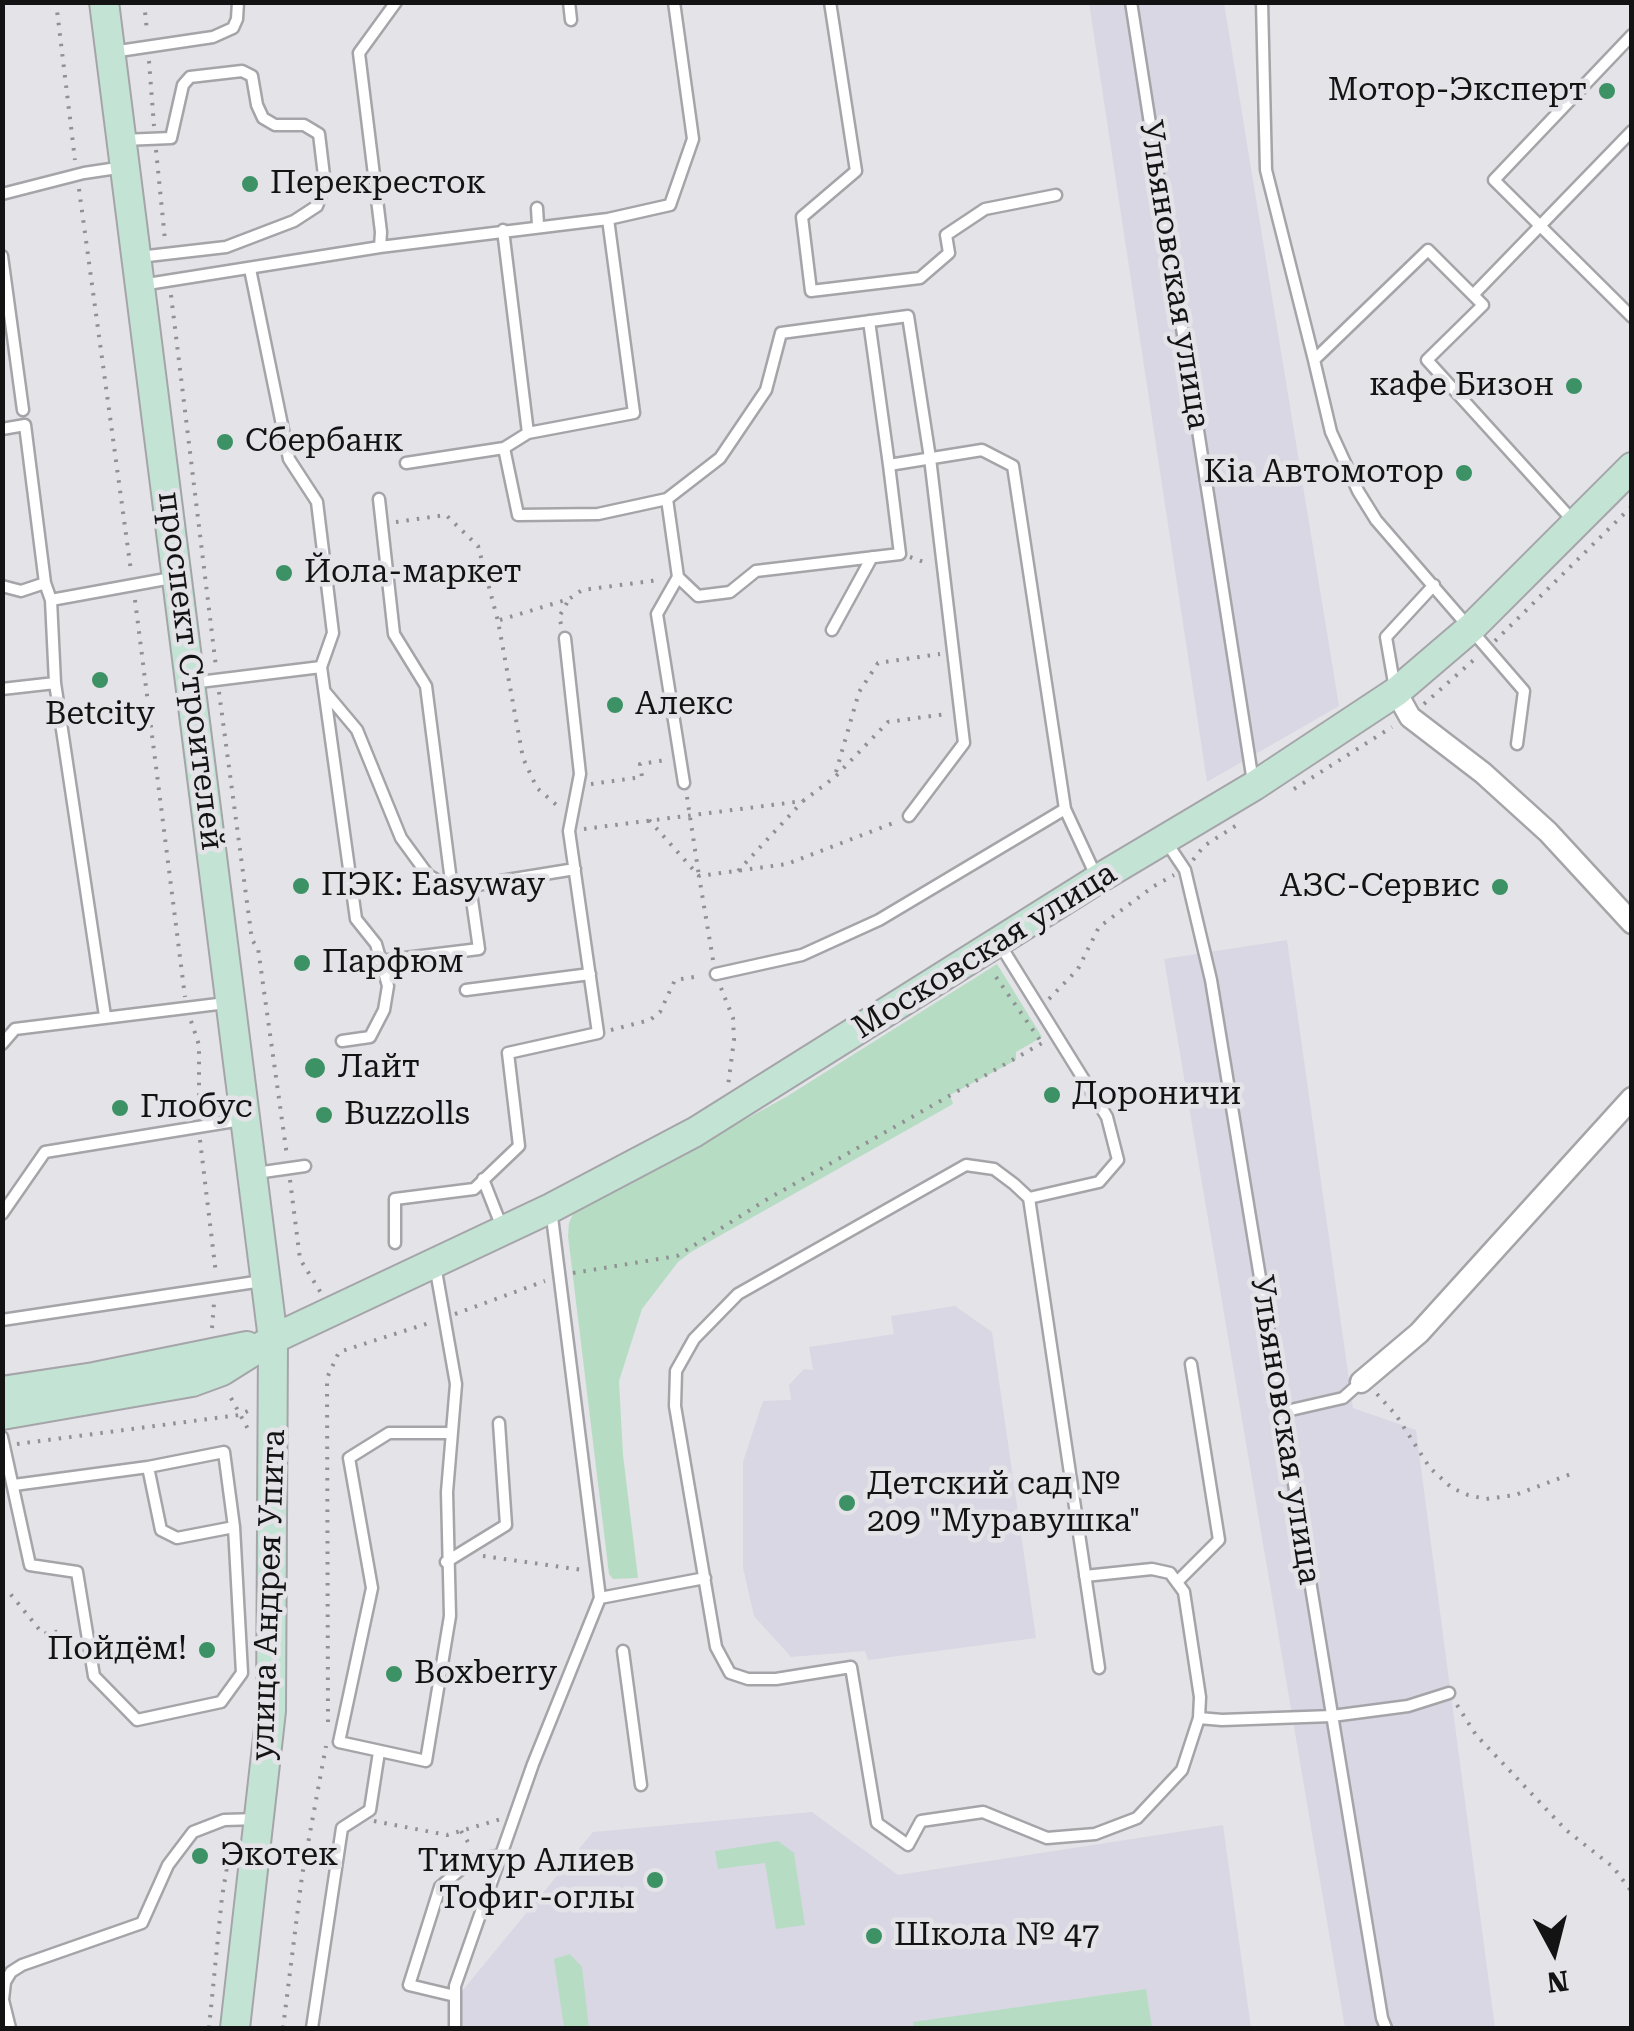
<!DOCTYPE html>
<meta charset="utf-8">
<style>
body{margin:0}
#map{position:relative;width:1634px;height:2031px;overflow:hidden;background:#e4e3e8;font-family:"Roboto Serif",serif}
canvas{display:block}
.frame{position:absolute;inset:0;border:5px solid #131314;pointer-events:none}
.north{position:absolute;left:1504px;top:1901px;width:100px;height:100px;-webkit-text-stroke:8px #e4e3e8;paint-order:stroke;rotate:173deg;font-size:28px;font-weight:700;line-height:40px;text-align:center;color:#131314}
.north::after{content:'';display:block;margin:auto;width:35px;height:45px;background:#131314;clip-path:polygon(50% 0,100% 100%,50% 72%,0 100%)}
</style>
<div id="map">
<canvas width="1634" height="2031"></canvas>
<div class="frame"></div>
<div class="north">N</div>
</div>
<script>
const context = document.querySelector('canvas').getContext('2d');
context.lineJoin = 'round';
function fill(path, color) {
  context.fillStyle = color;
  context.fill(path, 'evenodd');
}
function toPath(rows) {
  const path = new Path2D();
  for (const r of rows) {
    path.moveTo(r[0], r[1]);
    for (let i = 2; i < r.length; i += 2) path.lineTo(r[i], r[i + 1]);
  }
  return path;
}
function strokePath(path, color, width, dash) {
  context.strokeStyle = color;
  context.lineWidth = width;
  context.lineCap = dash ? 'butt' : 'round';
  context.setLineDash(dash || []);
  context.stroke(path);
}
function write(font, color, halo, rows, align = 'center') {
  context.font = font + ' "Roboto Serif",serif';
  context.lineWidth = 9;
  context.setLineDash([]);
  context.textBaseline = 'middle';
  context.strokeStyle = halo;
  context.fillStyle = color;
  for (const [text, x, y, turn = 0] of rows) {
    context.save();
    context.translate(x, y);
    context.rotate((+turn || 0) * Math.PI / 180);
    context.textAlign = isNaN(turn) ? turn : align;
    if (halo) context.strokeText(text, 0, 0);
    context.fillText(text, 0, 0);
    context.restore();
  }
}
const built = toPath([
 [1089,3,1224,3,1339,706,1207,782],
 [1287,940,1353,1408,1416,1430,1495,2028,1345,2028,1164,959],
 [955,1306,992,1332,1036,1638,868,1660,865,1651,791,1657,754,1616,743,1568,743,1462,763,1401,791,1400,789,1385,804,1369,813,1370,809,1347,894,1334,891,1316],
 [812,1812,898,1875,1223,1825,1251,2028,462,2028,458,1996,593,1832]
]);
const green = toPath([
 [997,964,1042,1037,1016,1052,1016,1060,950,1095,953,1104,691,1252,678,1262,642,1309,619,1381,623,1455,638,1578,613,1579,609,1574,568,1236,569,1223,573,1214,786,1097],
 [778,1841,794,1853,805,1925,776,1929,765,1863,718,1869,715,1851],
 [570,1954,582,1967,589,2028,564,2028,554,1959],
 [1146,1989,1152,2028,914,2028,913,2022]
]);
const path = toPath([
 [56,2,75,160],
 [144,2,147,31],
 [149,61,154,126],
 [156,150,165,240],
 [79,189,131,571],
 [171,295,216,667],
 [396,522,446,515,478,546,498,621,523,758,537,788,560,808],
 [910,557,929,564],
 [135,600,185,997],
 [500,620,569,599,582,590,659,580],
 [561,624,559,617,568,601],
 [1495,641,1632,506],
 [219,692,252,940,258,948,287,1156],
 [1424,704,1477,657],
 [836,772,859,692,878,663,940,654],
 [591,784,642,777,640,764,666,760],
 [1294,789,1392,727],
 [687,797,699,876],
 [649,820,699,876],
 [584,829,803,801,835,777,888,722,946,714],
 [1193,860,1204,846,1240,823],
 [738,871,803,801],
 [713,960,699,876,787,864,896,822],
 [996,977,1042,1043],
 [721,988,733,1018,734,1040,728,1086],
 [1049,999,1078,969,1099,927,1154,886,1174,875],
 [191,1021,199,1045,199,1115],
 [611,1030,650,1020,660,1012,675,980,701,976],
 [200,1140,216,1274],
 [290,1180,300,1259,321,1293],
 [573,1273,677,1256,766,1200,1044,1042],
 [455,1314,545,1281],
 [212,1328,214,1303],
 [1377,1394,1396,1415,1430,1468,1452,1488,1468,1495,1486,1499,1515,1495,1571,1474],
 [231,1398,248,1429],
 [17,1444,239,1415,250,1410],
 [483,1556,583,1570],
 [2,1590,8,1591,43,1634,61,1631,74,1648],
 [1457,1705,1476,1735,1566,1830,1613,1867,1632,1892],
 [328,1722,327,1378,339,1352,432,1322],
 [374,1821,447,1835,501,1819],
 [461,1831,471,1847],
 [209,2028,222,1897,233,1831],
 [283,2028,302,1876,326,1746]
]);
const lane = toPath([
 [569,2,571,20],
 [830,2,856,171,802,217,811,291,920,278,949,253,946,235,985,209,1056,195],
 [1131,2,1253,782],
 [1262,2,1266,170,1314,360],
 [1632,35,1494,180,1632,317],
 [112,52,213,37,233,28,237,19,238,2],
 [123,140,171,138,183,85,190,77,242,71,252,76,257,105,263,118,275,125,304,125,319,134,325,184,317,206,294,221,226,247,139,257],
 [2,194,84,173,124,167],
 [537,208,538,225],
 [380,247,381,232,359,53,396,2],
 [2,256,23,410],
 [141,285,380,247,608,219,670,205,693,139,674,2],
 [1473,295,1632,131],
 [869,321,889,465],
 [2,429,25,425,45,583,51,600],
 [528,433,634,413,608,219],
 [504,448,518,515,598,514,667,499,720,458,766,390,781,333,908,316,930,458,964,743,909,816],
 [406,463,504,448,528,433,503,230],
 [379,499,394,634,426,686,452,889],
 [667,499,678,577,698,596,730,592,756,571,900,554,889,465,982,450,1013,466,1065,809,1097,878],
 [678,577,657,614,684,783],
 [2,586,21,591,45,583],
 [832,630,872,557],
 [321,667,356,919,376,944,388,986,384,1010,370,1037,342,1041],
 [191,683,321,667,333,633,317,502,289,459,250,269],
 [2,689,55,683],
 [1395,689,1386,637,1434,585],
 [326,693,357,730,401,838,428,875,452,889,575,869],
 [1517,744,1524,691,1376,520,1358,491,1331,432,1314,360,1428,250,1483,305,1427,360,1575,523],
 [1165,840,1185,870,1211,980,1382,2018,1386,2028],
 [999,943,1107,1117,1118,1160,1099,1182,1029,1198],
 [380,961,479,949,470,886],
 [716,974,802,955,879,920,1065,809],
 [466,990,590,974],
 [105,1016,55,683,51,600,177,577],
 [2,1044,15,1029,226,1003],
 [256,1173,305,1166],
 [483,1179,503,1230],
 [2,1214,45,1152,241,1120],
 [395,1243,395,1199,474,1189,519,1146,508,1053,598,1033,569,831,580,774,565,638],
 [435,1265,456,1384,447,1492,450,1616,426,1761,339,1742,372,1588,349,1458,389,1433,451,1433],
 [2,1320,262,1281],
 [1282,1412,1343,1398,1361,1382],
 [2,1437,30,1565,77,1572,94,1676,137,1720,221,1702,242,1673,234,1527,224,1452,148,1467,14,1485],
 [148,1467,161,1530,177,1538,234,1527],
 [446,1562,506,1525,499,1423],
 [1085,1576,1152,1569,1170,1573,1184,1592,1200,1697,1199,1718,1222,1720,1332,1716,1408,1706,1449,1693],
 [1177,1582,1219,1540,1191,1364],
 [600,1598,705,1578],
 [623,1651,641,1785],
 [1099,1668,1029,1198,1014,1184,994,1169,966,1165,738,1294,694,1339,676,1371,675,1406,716,1647,730,1673,748,1679,776,1679,851,1667,877,1823,908,1845,921,1821,983,1812,1047,1838,1095,1834,1137,1818,1182,1770,1199,1718],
 [455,1996,409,1985,440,1887,470,1861,501,1855],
 [10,2028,3,2000,5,1982,11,1972,22,1965,142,1923,168,1865,193,1832,224,1820,258,1819],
 [312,2028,342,1828,370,1810,379,1752],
 [455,2028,455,1986,533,1764,600,1598,551,1209]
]);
const street = toPath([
 [1396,692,1410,717,1483,773,1548,832,1632,923],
 [1361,1382,1419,1333,1632,1098]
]);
const secondary = toPath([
 [104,2,273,1339,271,1711,235,2028],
 [2,1391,94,1377,247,1346],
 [2,1415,192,1382,222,1371,273,1339,551,1208,695,1132,1098,879,1254,786,1396,692,1472,627,1632,467]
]);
const markers = [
 [1607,91,10,"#3c9165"],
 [250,184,10,"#3c9165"],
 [1574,386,10,"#3c9165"],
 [225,442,10,"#3c9165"],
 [1464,473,10,"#3c9165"],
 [284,573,10,"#3c9165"],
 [100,680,10,"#3c9165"],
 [615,705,10,"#3c9165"],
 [301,886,10,"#3c9165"],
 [1500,887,10,"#3c9165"],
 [302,963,10,"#3c9165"],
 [315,1068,12,"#3c9165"],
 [1052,1095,10,"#3c9165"],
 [120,1108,10,"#3c9165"],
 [324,1115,10,"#3c9165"],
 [847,1503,10,"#3c9165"],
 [207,1650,10,"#3c9165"],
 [394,1674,10,"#3c9165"],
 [200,1856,10,"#3c9165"],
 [655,1880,10,"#3c9165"],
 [874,1936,10,"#3c9165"]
];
const poiNames = [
 ["Мотор-Эксперт",1587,91,"right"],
 ["Перекресток",270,184],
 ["кафе Бизон",1554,386,"right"],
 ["Сбербанк",245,442],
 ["Kia Автомотор",1444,473,"right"],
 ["Йола-маркет",304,573],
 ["Алекс",635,705],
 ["Betcity",100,715,"center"],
 ["ПЭК: Easyway",321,886],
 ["АЗС-Сервис",1480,887,"right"],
 ["Парфюм",322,963],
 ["Лайт",338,1068],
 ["Дороничи",1072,1095],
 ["Глобус",140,1108],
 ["Buzzolls",344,1115],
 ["Детский сад №",867,1485],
 ["209 \"Муравушка\"",867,1522],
 ["Пойдём!",187,1650,"right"],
 ["Boxberry",414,1674],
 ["Экотек",220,1856],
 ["Тимур Алиев",635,1862,"right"],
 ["Тофиг-оглы",635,1899,"right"],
 ["Школа № 47",894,1936]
];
const streetNames = [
 ["Ульяновская улица",1174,275,81],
 ["проспект Строителей",190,671,83],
 ["Московская улица",985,951,-32],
 ["Ульяновская улица",1285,1430,81],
 ["улица Андрея Упита",269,1595,-88]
];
fill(built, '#d9d7e3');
fill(green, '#b6ddc4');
strokePath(lane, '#a5a5a9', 15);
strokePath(street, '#a5a5a9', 25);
strokePath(secondary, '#a5a5a9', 32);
strokePath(path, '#919194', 4, [2.5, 8]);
strokePath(lane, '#fff', 10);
strokePath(street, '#fff', 20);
strokePath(secondary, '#c3e4d4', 28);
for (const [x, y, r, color] of markers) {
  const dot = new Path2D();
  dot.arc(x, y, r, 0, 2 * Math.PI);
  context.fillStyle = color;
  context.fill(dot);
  strokePath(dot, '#e4e3e8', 4);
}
write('32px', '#131314', '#e4e3e8', poiNames, 'left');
write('32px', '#131314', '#e4e3e8', streetNames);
</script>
